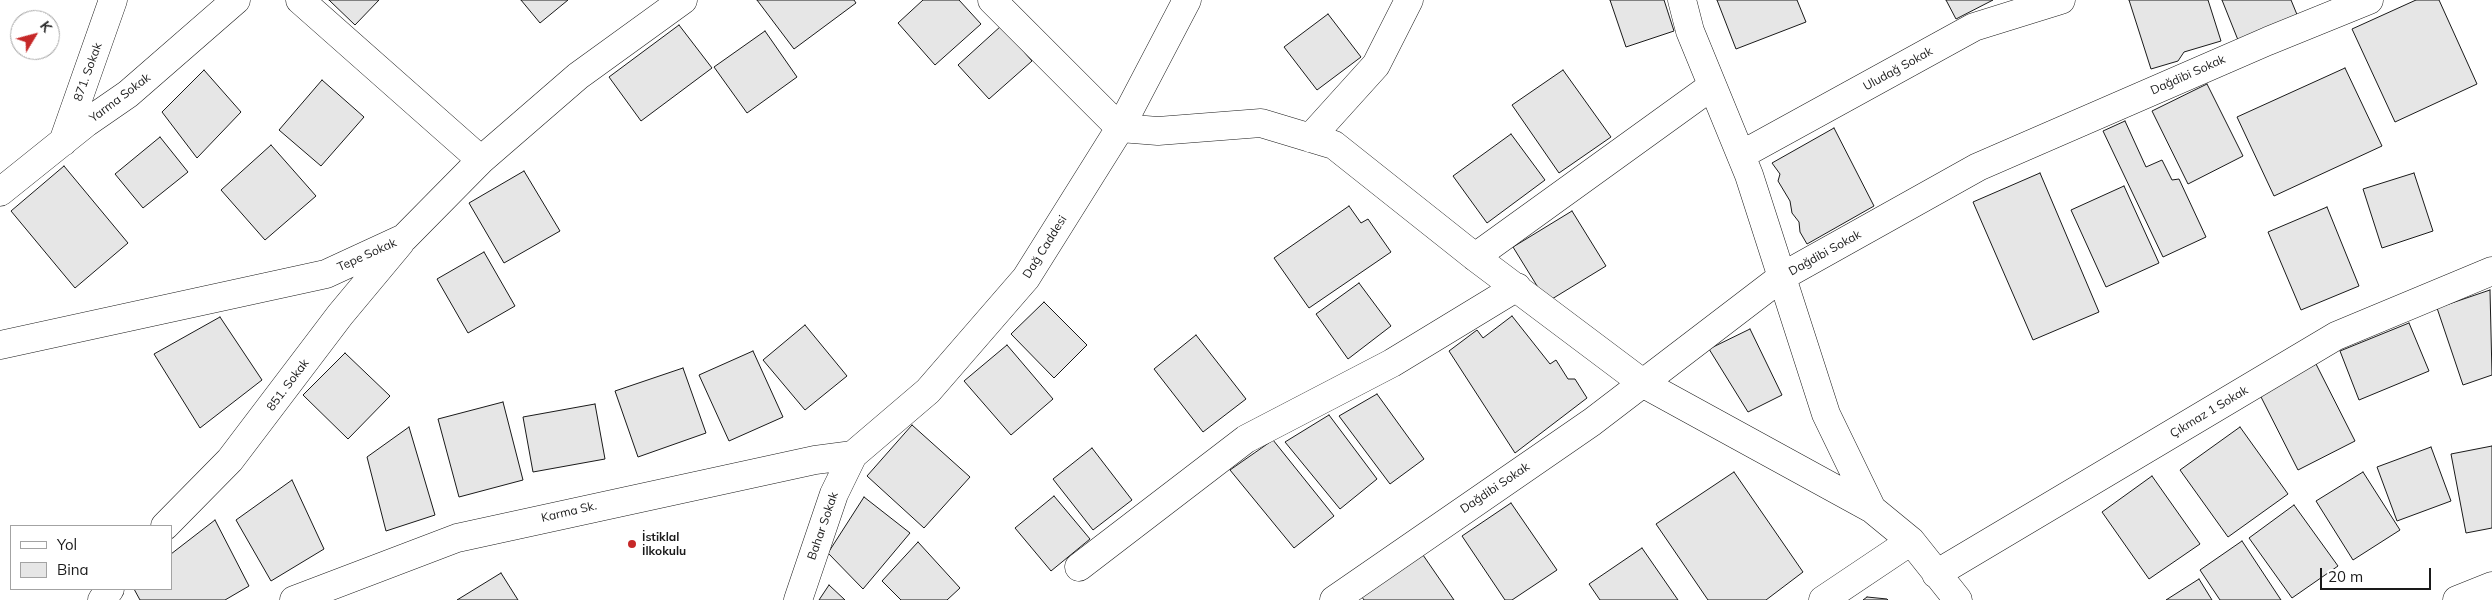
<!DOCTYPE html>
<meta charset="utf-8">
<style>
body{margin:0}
#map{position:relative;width:2492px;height:600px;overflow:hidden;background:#fff;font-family:Mulish,sans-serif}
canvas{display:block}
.legend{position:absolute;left:10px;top:525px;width:162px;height:65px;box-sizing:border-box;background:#fff;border:1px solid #a3a3a3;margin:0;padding:6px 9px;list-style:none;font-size:15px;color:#1a1a1a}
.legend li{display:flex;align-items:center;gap:10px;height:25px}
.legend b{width:25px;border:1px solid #a3a3a3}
.north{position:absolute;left:10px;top:10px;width:50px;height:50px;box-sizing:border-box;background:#fff;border:1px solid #a3a3a3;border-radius:50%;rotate:53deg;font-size:14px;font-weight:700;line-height:20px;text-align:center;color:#1a1a1a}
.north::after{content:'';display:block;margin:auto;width:18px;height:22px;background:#c62828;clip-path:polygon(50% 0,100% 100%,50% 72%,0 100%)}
.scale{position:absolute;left:2320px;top:568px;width:111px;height:22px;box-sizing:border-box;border:2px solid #1a1a1a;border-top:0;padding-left:6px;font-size:15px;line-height:18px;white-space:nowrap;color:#1a1a1a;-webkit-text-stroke:4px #fff;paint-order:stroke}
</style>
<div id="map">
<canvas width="2492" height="600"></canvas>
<ul class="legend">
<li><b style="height:6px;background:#fff"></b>Yol</li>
<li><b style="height:14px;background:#e6e6e6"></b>Bina</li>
</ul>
<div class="north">K</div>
<div class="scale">20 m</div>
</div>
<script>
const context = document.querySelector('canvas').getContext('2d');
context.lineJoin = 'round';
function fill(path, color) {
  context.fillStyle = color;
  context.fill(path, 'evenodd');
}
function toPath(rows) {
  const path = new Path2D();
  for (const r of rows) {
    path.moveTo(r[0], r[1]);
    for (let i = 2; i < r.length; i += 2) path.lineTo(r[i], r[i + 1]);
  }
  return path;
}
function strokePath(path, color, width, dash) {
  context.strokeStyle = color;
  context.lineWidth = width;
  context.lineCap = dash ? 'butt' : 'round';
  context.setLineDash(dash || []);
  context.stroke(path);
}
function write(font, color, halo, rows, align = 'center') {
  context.font = font + ' Mulish,sans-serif';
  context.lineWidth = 4;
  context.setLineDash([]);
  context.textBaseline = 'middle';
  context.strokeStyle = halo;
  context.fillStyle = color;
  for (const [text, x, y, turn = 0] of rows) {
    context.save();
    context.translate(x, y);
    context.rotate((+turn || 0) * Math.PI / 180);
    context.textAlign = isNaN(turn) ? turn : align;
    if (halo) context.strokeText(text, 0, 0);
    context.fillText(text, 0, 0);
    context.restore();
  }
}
const building = toPath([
 [329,0,379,0,355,25,329,0],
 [521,0,568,0,540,23,521,0],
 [757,0,854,0,856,3,794,49,757,0],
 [923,0,959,0,981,24,935,65,898,23,923,0],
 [1610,0,1664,0,1674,31,1626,47,1610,0],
 [1717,0,1797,0,1806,22,1736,49,1717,0],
 [1946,0,1993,0,1956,19,1946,0],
 [2129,0,2208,0,2221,41,2184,52,2178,61,2151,69,2129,0],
 [2222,0,2291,0,2298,17,2238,40,2222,0],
 [2416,0,2439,0,2477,84,2395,122,2352,29,2416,0],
 [1328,14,1361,57,1317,90,1284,47,1328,14],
 [679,25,712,68,641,121,609,77,679,25],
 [1001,26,1032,61,989,99,958,65,1001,26],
 [765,31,797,77,747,113,714,67,765,31],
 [2345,68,2382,146,2274,196,2237,117,2345,68],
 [204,70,241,112,197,158,162,112,204,70],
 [1563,70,1611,137,1559,173,1512,105,1563,70],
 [322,80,364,117,321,166,279,130,322,80],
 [2207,84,2243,156,2188,184,2152,111,2207,84],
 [2125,121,2146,167,2162,160,2172,180,2179,179,2206,237,2163,257,2103,131,2125,121],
 [1834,128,1874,206,1807,244,1800,232,1799,222,1792,213,1790,201,1778,181,1780,174,1772,163,1834,128],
 [1511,134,1545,180,1487,223,1453,176,1511,134],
 [160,137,188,172,143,208,115,174,160,137],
 [271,145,316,196,265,240,221,190,271,145],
 [64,166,128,243,75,288,11,211,64,166],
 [524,171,560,231,504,263,469,203,524,171],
 [2040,173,2099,312,2033,340,1973,202,2040,173],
 [2414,173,2433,231,2382,248,2363,189,2414,173],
 [2124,186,2159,263,2106,287,2071,210,2124,186],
 [1349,206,1361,223,1368,219,1391,252,1309,308,1274,258,1349,206],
 [2327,207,2359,286,2301,310,2268,232,2327,207],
 [1572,211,1606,266,1547,302,1513,247,1572,211],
 [484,252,515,306,468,333,437,279,484,252],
 [1359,283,1391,326,1348,359,1316,314,1359,283],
 [2490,290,2492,375,2463,385,2437,308,2490,290],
 [1044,302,1087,345,1054,378,1011,334,1044,302],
 [1512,316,1550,364,1556,360,1568,379,1575,379,1587,398,1515,453,1449,351,1477,330,1483,338,1512,316],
 [220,317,262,380,200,428,154,354,220,317],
 [2409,323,2429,371,2359,400,2340,351,2409,323],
 [805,325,847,376,805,410,763,360,805,325],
 [1750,329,1782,395,1748,412,1709,349,1750,329],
 [1196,335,1246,399,1203,432,1154,369,1196,335],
 [1007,345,1053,399,1011,435,964,381,1007,345],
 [753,351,783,417,729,441,699,375,753,351],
 [345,353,390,396,348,439,303,395,345,353],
 [2316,364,2355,441,2298,470,2259,393,2316,364],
 [683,368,706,433,638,457,615,391,683,368],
 [1377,394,1424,459,1390,484,1339,416,1377,394],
 [503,402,523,480,459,497,438,419,503,402],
 [595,404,605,459,533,472,523,417,595,404],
 [1329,415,1377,479,1340,509,1285,442,1329,415],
 [912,425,970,477,924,528,867,476,912,425],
 [409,427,435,515,386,531,367,457,409,427],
 [2240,427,2288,494,2228,537,2180,470,2240,427],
 [1273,440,1334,516,1294,548,1230,470,1273,440],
 [2492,446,2492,528,2466,533,2451,454,2492,446],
 [2431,447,2451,501,2397,521,2377,467,2431,447],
 [1092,448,1132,500,1093,530,1053,479,1092,448],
 [1734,472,1803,572,1766,600,1708,600,1656,524,1734,472],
 [2363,472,2400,530,2353,560,2316,501,2363,472],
 [2152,476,2200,544,2149,579,2102,512,2152,476],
 [292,480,324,549,271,581,236,520,292,480],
 [1054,496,1090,539,1051,571,1015,528,1054,496],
 [864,497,910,533,863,589,828,553,864,497],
 [1511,503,1557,570,1512,600,1505,600,1462,536,1511,503],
 [2294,505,2338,566,2292,598,2249,538,2294,505],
 [215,520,249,586,225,600,140,600,134,589,171,589,171,554,215,520],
 [2242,541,2281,600,2220,600,2200,570,2242,541],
 [918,542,960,588,947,600,901,600,882,581,918,542],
 [1642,548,1678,600,1600,600,1589,584,1642,548],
 [1423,555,1454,600,1364,600,1362,597,1423,555],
 [501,573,518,600,457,600,501,573],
 [2199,579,2212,600,2166,600,2199,579],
 [829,585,845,600,819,600,829,585],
 [1867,597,1887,599,1888,600,1863,600,1867,597]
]);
const minor = toPath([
 [300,0,481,160],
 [992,0,1120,128,1158,131,1261,123,1334,145,1475,257,1644,384,1872,509,1911,541,1958,600],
 [1682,0,1690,31,1749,175,1826,414,1872,509],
 [1310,138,1376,65,1409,0],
 [63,142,113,0],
 [1741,155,1974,27,2061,0],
 [0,192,86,123,128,94,236,0],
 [1475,257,1712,86],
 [0,345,326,274,404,238,481,160,578,76,683,0],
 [165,526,230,460,340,315,400,243],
 [1079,567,1246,439,1392,363,1517,287],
 [1936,574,2336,336,2492,271],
 [102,600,110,589],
 [294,600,457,538,815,460,853,455],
 [798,600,834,494,853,455,928,391,1026,278,1120,128,1187,0],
 [1334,600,1592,422,1783,276,1978,167,2268,41,2369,0],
 [1823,600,1911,541],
 [2457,600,2492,586]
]);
const markers = [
 [632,544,5,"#c62828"]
];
const streetNames = [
 ["Uludağ Sokak",1898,69,-29],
 ["871. Sokak",88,72,-70],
 ["Dağdibi Sokak",2188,75,-24],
 ["Yarma Sokak",120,98,-37],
 ["Dağ Caddesi",1045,247,-58],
 ["Dağdibi Sokak",1825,253,-29],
 ["Tepe Sokak",367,255,-24],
 ["851. Sokak",288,385,-53],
 ["Çıkmaz 1 Sokak",2209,412,-31],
 ["Dağdibi Sokak",1495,488,-34],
 ["Karma Sk.",569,512,-13],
 ["Bahar Sokak",823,526,-71]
];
const poiNames = [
 ["İstiklal",642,537],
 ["İlkokulu",642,551]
];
fill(building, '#e6e6e6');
strokePath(building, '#1a1a1a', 1);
strokePath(minor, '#1a1a1a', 29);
strokePath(minor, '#fff', 28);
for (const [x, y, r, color] of markers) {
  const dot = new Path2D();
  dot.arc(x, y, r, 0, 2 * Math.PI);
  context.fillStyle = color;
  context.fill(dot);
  strokePath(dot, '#fff', 2);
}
write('12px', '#1a1a1a', '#fff', streetNames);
write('bold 12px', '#1a1a1a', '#fff', poiNames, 'left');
</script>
